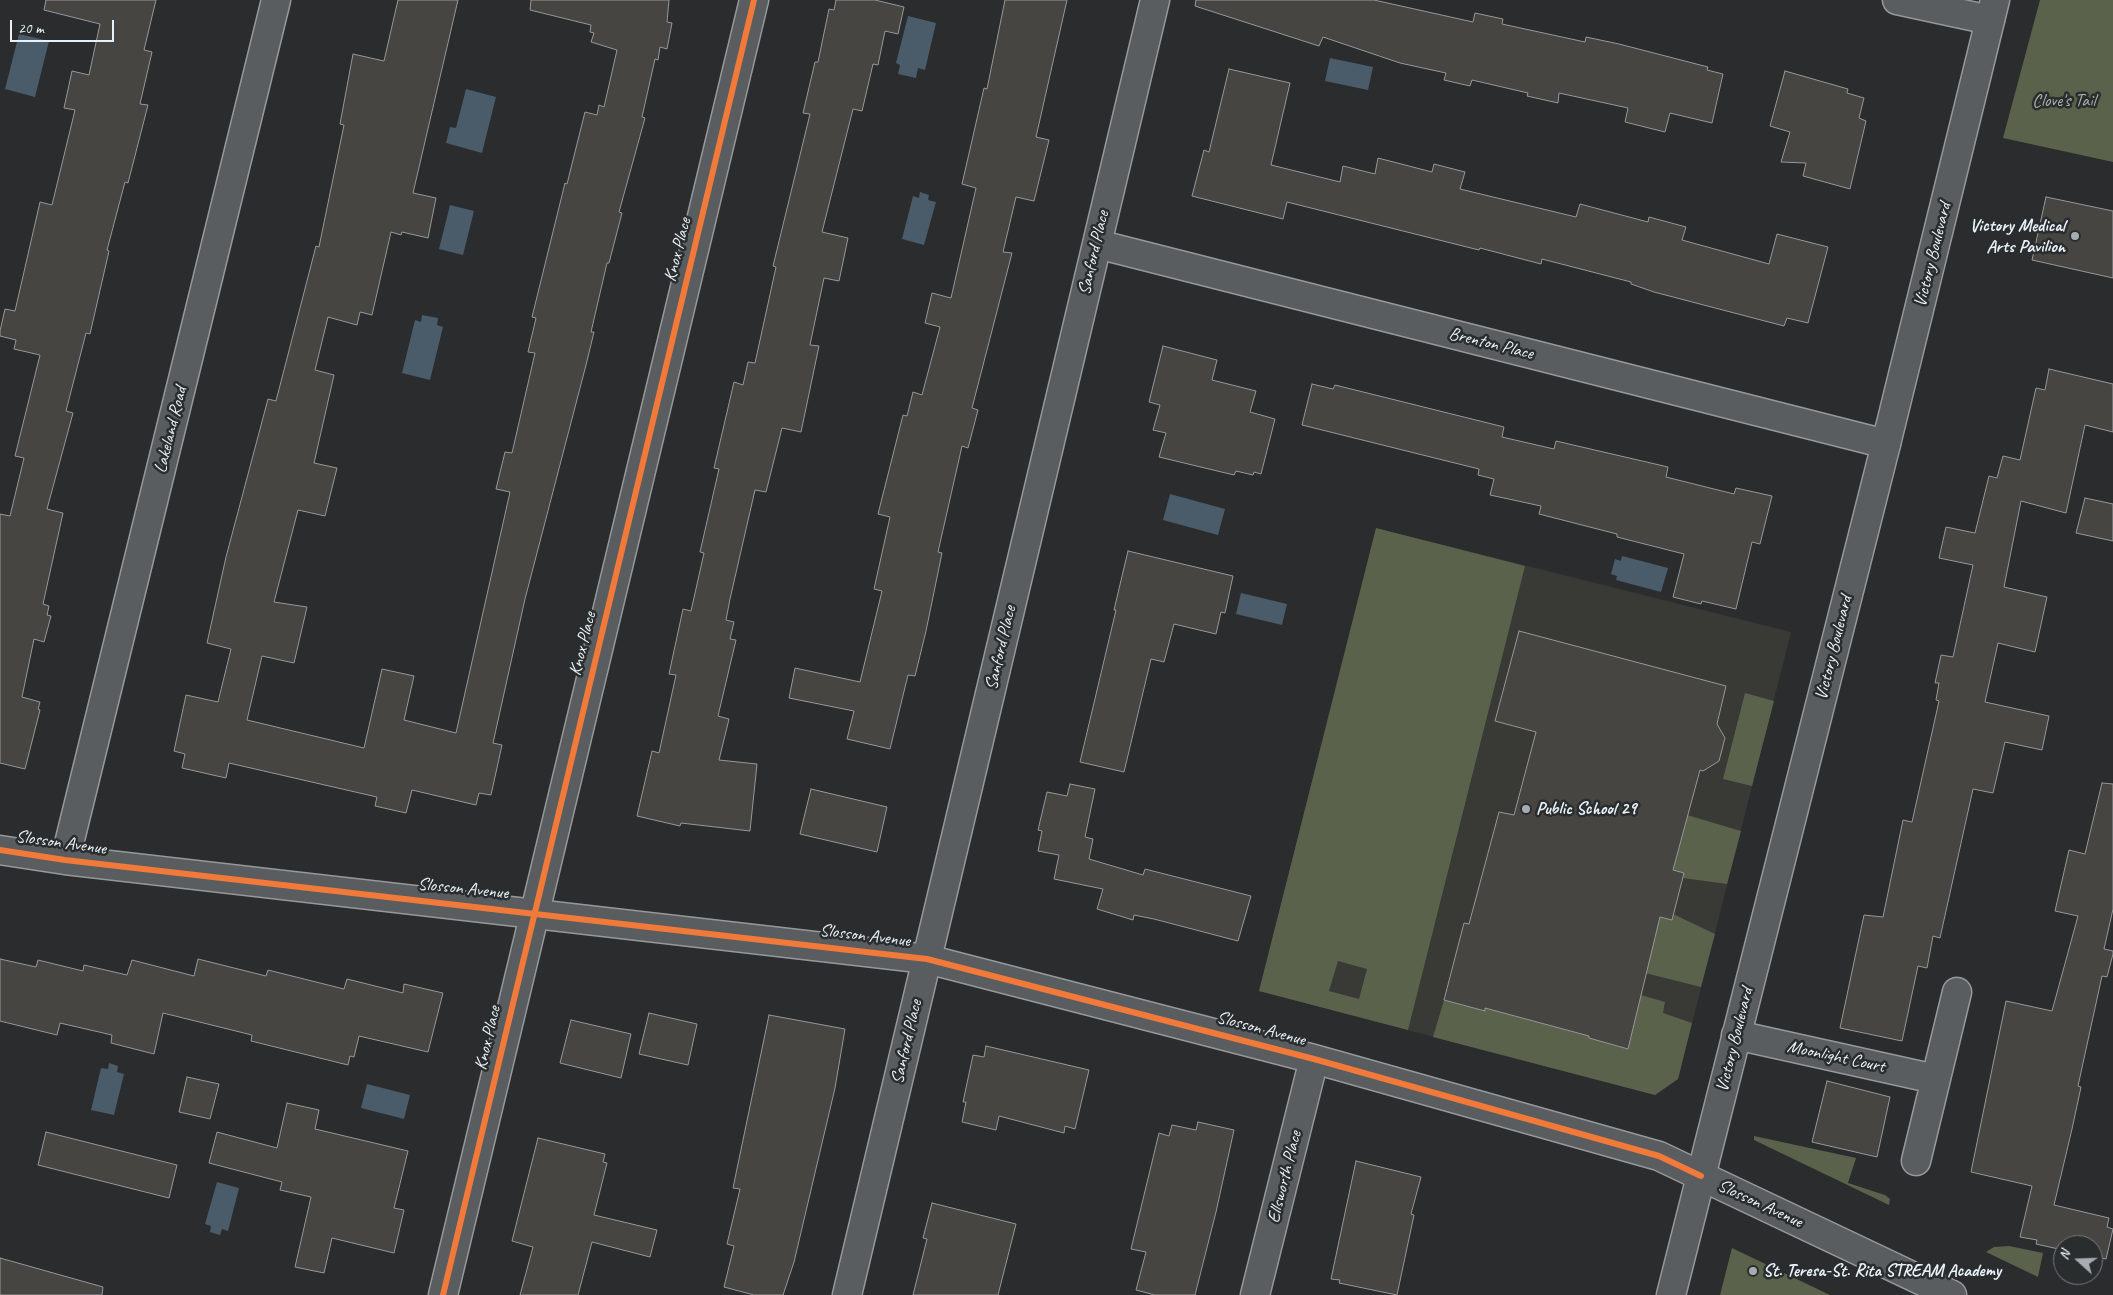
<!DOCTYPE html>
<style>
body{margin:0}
#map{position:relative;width:2113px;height:1295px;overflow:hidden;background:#2b2c2d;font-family:Caveat,sans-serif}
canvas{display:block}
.north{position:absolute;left:2053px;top:1235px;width:50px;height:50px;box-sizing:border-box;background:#2a2d2e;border:1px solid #767b7f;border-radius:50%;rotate:290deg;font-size:14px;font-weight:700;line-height:20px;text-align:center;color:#e8f1f8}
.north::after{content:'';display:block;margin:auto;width:18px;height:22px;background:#a6acb1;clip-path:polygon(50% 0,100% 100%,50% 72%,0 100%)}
.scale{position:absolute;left:10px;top:20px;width:104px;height:22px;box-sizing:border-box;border:2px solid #e8f1f8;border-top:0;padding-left:6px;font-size:15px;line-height:18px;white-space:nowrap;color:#e8f1f8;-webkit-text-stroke:4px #2a2d2e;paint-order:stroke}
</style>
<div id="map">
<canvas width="2113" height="1295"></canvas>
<div class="north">N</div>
<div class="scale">20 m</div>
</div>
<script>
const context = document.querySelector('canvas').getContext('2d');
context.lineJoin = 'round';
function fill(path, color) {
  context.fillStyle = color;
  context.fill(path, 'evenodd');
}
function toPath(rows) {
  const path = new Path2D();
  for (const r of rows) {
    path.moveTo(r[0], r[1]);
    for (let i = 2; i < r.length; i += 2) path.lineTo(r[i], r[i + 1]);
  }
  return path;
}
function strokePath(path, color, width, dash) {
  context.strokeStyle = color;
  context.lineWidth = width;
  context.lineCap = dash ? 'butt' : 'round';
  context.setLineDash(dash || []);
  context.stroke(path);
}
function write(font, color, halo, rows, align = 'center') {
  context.font = font + ' Caveat,sans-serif';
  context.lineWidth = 5;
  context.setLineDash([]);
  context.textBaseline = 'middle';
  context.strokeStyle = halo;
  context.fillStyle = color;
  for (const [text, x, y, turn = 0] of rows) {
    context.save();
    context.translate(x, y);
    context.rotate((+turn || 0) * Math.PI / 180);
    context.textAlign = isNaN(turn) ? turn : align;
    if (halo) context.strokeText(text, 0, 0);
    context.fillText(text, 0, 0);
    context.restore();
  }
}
const built = toPath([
 [1376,528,1791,632,1678,1079,1655,1095,1259,991]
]);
const green = toPath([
 [2040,0,2113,0,2113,162,2003,138],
 [1376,528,1525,566,1408,1030,1259,991],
 [1338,961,1367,969,1359,999,1329,991],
 [1745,693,1774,701,1752,786,1723,779],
 [1687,815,1741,831,1727,884,1683,878,1684,873,1673,870],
 [1673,914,1715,934,1701,987,1645,973,1660,917],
 [1641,995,1665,1002,1663,1013,1692,1023,1678,1079,1655,1095,1433,1037,1444,1000,1484,1011,1485,1008,1589,1036,1589,1038,1627,1049],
 [1754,1136,1856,1158,1848,1183,1885,1195,1890,1199,1889,1205,1754,1140],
 [2009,1246,2043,1253,2038,1277,1986,1252,1994,1247],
 [1732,1248,1830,1295,1720,1295]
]);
const water = toPath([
 [908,16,936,23,925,70,918,68,916,78,898,74,900,65,896,63],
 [19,34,49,41,35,97,5,89],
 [1330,58,1373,67,1368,90,1325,81],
 [466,89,496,97,482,153,446,143,450,127,456,128],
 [920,192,929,195,928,200,936,202,924,245,902,239,913,196,919,198],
 [450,205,474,211,463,255,439,249],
 [422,315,438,318,437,325,443,327,430,380,402,373,415,320,421,322],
 [1170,494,1225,509,1218,535,1163,520],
 [1622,556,1668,568,1661,592,1616,580,1617,576,1611,574,1615,559,1621,561],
 [1241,593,1287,604,1282,625,1236,614],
 [109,1063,118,1066,117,1072,124,1074,114,1115,91,1110,101,1068,108,1069],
 [367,1084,410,1095,404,1119,361,1108],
 [217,1182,239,1188,228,1231,222,1229,220,1235,210,1232,211,1226,205,1224]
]);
const building = toPath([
 [46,0,156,0,144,50,152,52,140,104,148,105,128,183,125,182,107,250,109,251,90,334,86,333,66,411,73,413,47,509,63,513,43,604,49,606,47,615,51,616,44,642,34,639,22,697,40,702,38,709,40,710,25,769,0,763,0,514,10,516,24,458,15,456,40,355,14,349,16,340,0,336,0,331,5,309,15,311,40,202,52,205,75,110,64,108,72,71,89,75,100,24,44,10,46,0],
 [398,0,458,0,413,193,436,198,428,238,402,232,401,235,391,232,372,315,360,312,357,325,328,317,315,370,334,375,314,463,337,468,325,516,298,510,274,602,307,607,294,663,262,656,247,720,364,748,382,669,414,676,404,720,456,733,510,492,496,489,505,452,512,453,535,353,528,352,536,318,532,317,565,183,567,184,585,112,597,115,599,105,604,107,617,50,591,42,594,33,590,32,591,25,530,10,531,0,669,0,667,22,672,23,667,49,660,47,658,60,655,59,642,117,645,118,619,212,622,213,609,263,607,263,591,332,594,332,586,365,525,599,493,743,502,745,491,795,479,793,476,805,412,790,406,813,375,806,377,797,229,763,226,778,182,768,185,754,174,751,186,695,218,702,231,649,207,643,226,557,268,399,276,401,316,246,319,247,344,125,340,124,353,54,384,61,398,0],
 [836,0,875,0,904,7,898,34,885,31,878,65,873,64,862,111,853,109,822,232,848,238,839,281,824,278,810,345,819,346,801,432,782,428,766,492,755,490,730,599,726,620,734,622,730,639,736,640,718,716,729,719,719,760,757,764,750,831,681,823,680,826,637,816,652,751,659,753,676,675,669,674,683,609,691,611,704,553,700,552,719,469,714,468,734,382,743,385,748,362,755,363,776,267,773,266,810,114,803,113,815,62,818,62,829,9,834,10,836,0],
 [1005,0,1067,0,1036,137,1049,140,1034,201,1016,197,1003,252,1012,253,972,408,978,410,968,448,962,446,938,552,942,553,926,631,915,676,908,675,890,749,847,739,854,711,789,698,795,668,860,682,882,591,874,589,890,517,878,514,903,415,907,416,913,392,922,395,940,327,925,323,932,293,951,298,976,188,962,184,984,88,987,89,1005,0],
 [1196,0,1374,0,1473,22,1475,13,1503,19,1502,24,1585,42,1586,37,1619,44,1708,67,1707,70,1723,74,1712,123,1670,113,1665,132,1625,122,1628,108,1559,93,1558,103,1527,96,1528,93,1472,80,1470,86,1444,80,1446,73,1400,63,1323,37,1319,46,1195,6,1196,0],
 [1229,69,1290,83,1271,165,1340,182,1343,166,1375,174,1378,158,1432,172,1434,164,1465,172,1460,189,1576,217,1580,204,1648,222,1649,217,1686,227,1682,240,1769,264,1777,234,1828,247,1808,323,1787,318,1784,326,1654,292,1631,284,1631,282,1542,259,1541,264,1480,248,1479,250,1287,202,1283,219,1192,196,1204,150,1209,152,1229,69],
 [1785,71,1848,89,1847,93,1864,98,1859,118,1866,121,1850,189,1803,176,1806,163,1781,162,1790,132,1770,126,1785,71],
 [2046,197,2113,211,2113,278,2032,260,2046,197],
 [1163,346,1217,360,1212,380,1256,391,1250,412,1275,419,1261,474,1254,472,1253,475,1236,471,1234,475,1159,457,1166,433,1153,430,1160,405,1149,402,1163,346],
 [2049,369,2113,384,2113,432,2085,425,2066,513,2021,501,2004,587,2047,597,2035,652,1998,643,1985,702,2049,716,2042,750,2005,742,1993,793,1973,789,1940,938,1933,936,1927,968,1918,966,1902,1041,1840,1028,1864,915,1883,917,1903,820,1912,822,1939,701,1936,700,1939,683,1935,683,1941,655,1953,657,1973,565,1939,558,1946,527,1975,533,1989,476,1997,478,2003,456,2020,460,2036,388,2045,390,2049,369],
 [1312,384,1333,389,1335,385,1504,427,1502,437,1554,449,1556,441,1668,467,1666,477,1734,494,1736,488,1772,496,1760,544,1752,542,1736,609,1702,601,1701,604,1673,597,1684,554,1617,537,1617,534,1539,514,1541,506,1490,495,1494,479,1478,475,1479,469,1302,425,1312,384],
 [2085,498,2113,504,2113,541,2076,533,2085,498],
 [1128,551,1233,576,1225,613,1221,612,1216,634,1174,624,1164,662,1151,659,1124,772,1080,762,1116,610,1114,610,1128,551],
 [1519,631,1726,686,1717,724,1725,738,1719,761,1703,771,1700,770,1673,870,1684,873,1672,920,1660,917,1628,1049,1589,1038,1589,1036,1485,1008,1485,1011,1444,1000,1464,923,1469,924,1499,812,1514,815,1536,732,1495,721,1519,631],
 [2102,783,2113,784,2113,909,2104,949,2113,951,2113,954,2107,977,2102,976,2078,1086,2081,1087,2072,1129,2054,1205,2109,1218,2107,1227,2113,1229,2106,1259,2093,1256,2093,1245,2063,1245,2063,1250,2036,1244,2037,1240,2020,1237,2032,1186,1971,1172,2006,1001,2052,1011,2078,916,2055,911,2069,850,2085,854,2102,783],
 [1070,784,1095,789,1085,837,1093,839,1089,859,1143,875,1145,869,1251,896,1238,941,1154,919,1134,915,1133,920,1097,909,1103,889,1054,879,1059,855,1038,851,1042,831,1038,830,1047,792,1067,796,1070,784],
 [811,789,887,807,877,852,800,834,811,789],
 [0,959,36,967,38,960,83,971,84,965,127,975,132,960,194,976,198,959,266,976,268,970,344,989,347,979,403,993,404,984,443,993,428,1052,359,1036,354,1057,350,1056,348,1065,251,1041,252,1035,163,1013,154,1054,111,1043,112,1035,60,1023,57,1035,0,1021,0,959],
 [649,1013,697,1024,688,1065,639,1054,649,1013],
 [769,1015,845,1029,835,1088,794,1262,783,1295,754,1295,724,1287,734,1246,727,1244,740,1189,733,1188,769,1015],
 [571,1020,631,1034,621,1078,560,1063,571,1020],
 [986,1046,1089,1070,1075,1129,1065,1126,1064,1133,999,1116,996,1130,962,1122,966,1102,963,1102,973,1055,984,1057,986,1046],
 [187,1077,219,1084,210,1119,179,1112,187,1077],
 [1827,1081,1890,1097,1877,1157,1812,1142,1827,1081],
 [287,1103,319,1110,315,1129,408,1151,394,1208,404,1210,394,1253,332,1238,324,1273,295,1267,311,1197,280,1190,282,1182,209,1163,217,1132,277,1148,287,1103],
 [1198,1122,1234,1130,1216,1212,1195,1295,1155,1295,1136,1290,1146,1252,1131,1249,1159,1133,1169,1136,1172,1125,1196,1130,1198,1122],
 [46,1132,177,1165,169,1198,38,1165,46,1132],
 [538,1138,605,1154,603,1162,607,1163,594,1215,657,1230,650,1257,592,1242,578,1295,520,1295,533,1247,512,1241,538,1138],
 [1356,1161,1421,1177,1411,1214,1414,1215,1397,1295,1339,1283,1340,1280,1331,1279,1356,1161],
 [932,1203,1016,1224,998,1295,913,1295,927,1239,923,1238,932,1203],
 [0,1258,103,1287,102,1295,0,1295,0,1258]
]);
const minor = toPath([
 [1897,0,1990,20],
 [1097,244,1886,444],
 [0,850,65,860,927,959,1314,1059,1659,1156,1701,1176],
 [65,860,276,0],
 [1736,1035,1935,1079],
 [1916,1161,1957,992],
 [443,1295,754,0],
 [847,1295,1155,0],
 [1255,1295,1314,1059]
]);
const major = toPath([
 [1701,1176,1952,1295],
 [1671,1295,1886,444,1995,0]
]);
const cycleway = toPath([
 [0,850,65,860,927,959,1314,1059,1659,1156,1701,1176],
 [443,1295,754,0]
]);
const markers = [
 [2075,236,5,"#a6acb1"],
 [1526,809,5,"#a6acb1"],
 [1753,1271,5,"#a6acb1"]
];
const parkNames = [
 ["Clove's Tail",2064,101]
];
const poiNames = [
 ["Victory Medical",2065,226,"right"],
 ["Arts Pavilion",2065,247,"right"],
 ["Public School 29",1536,809],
 ["St. Teresa-St. Rita STREAM Academy",1763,1271]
];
const streetNames = [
 ["Knox Place",678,250,-76],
 ["Sanford Place",1094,253,-77],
 ["Victory Boulevard",1933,255,-76],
 ["Brenton Place",1491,344,14],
 ["Lakeland Road",171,430,-76],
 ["Knox Place",583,644,-76],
 ["Sanford Place",1001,648,-77],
 ["Victory Boulevard",1834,648,-76],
 ["Slosson Avenue",61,843,8],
 ["Slosson Avenue",463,889,6],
 ["Slosson Avenue",865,936,7],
 ["Slosson Avenue",1261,1029,15],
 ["Knox Place",488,1038,-77],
 ["Victory Boulevard",1735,1040,-76],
 ["Sanford Place",907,1042,-77],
 ["Moonlight Court",1836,1057,12],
 ["Ellsworth Place",1285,1177,-76],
 ["Slosson Avenue",1760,1204,25]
];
fill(built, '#393936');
fill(green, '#5b624b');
fill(water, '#4a5c6a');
fill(building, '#464542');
strokePath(building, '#96989a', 1);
strokePath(minor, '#96989a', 31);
strokePath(major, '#96989a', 31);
strokePath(minor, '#5a5d60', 28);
strokePath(major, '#5a5d60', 28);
strokePath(cycleway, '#f17a3a', 6);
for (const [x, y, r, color] of markers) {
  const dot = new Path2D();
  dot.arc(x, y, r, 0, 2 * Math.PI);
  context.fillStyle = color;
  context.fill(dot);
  strokePath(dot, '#2a2d2e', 2);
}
write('18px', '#acb4ac', '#2a2d2e', parkNames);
write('bold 18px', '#e8f1f8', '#2a2d2e', poiNames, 'left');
write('18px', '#e8f1f8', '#2a2d2e', streetNames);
</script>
